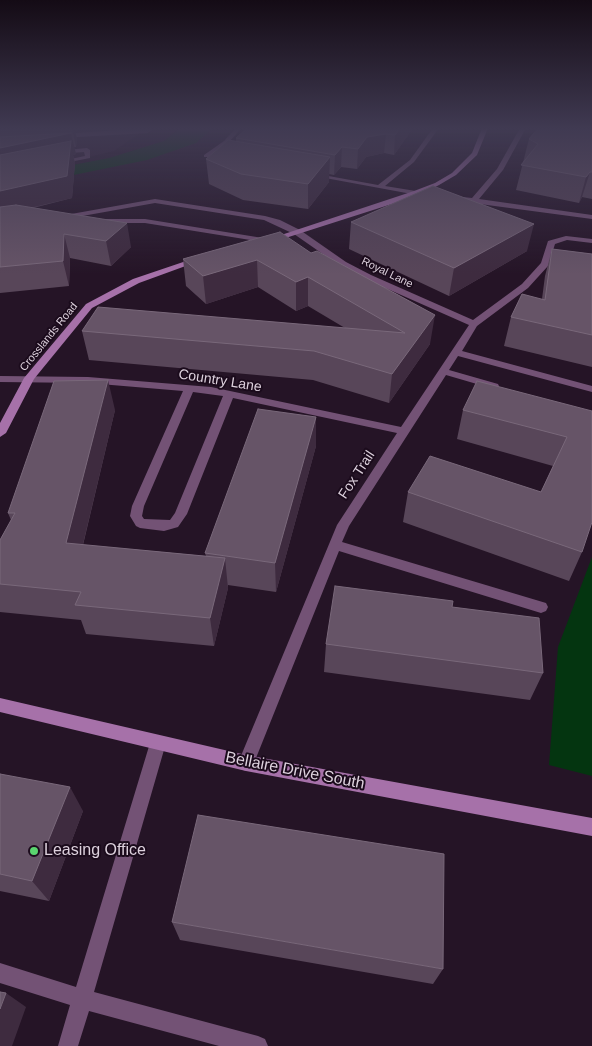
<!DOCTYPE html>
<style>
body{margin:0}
canvas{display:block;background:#251426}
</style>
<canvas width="592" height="1046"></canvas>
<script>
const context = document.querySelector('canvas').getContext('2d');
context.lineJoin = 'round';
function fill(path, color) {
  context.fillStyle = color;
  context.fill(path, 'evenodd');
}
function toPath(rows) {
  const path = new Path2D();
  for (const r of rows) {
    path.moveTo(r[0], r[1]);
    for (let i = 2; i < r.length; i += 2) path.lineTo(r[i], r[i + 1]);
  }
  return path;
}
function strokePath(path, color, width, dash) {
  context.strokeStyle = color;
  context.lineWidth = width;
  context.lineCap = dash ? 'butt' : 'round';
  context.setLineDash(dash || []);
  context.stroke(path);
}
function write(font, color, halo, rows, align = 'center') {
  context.font = font + ' Arial,sans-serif';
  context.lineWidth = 4;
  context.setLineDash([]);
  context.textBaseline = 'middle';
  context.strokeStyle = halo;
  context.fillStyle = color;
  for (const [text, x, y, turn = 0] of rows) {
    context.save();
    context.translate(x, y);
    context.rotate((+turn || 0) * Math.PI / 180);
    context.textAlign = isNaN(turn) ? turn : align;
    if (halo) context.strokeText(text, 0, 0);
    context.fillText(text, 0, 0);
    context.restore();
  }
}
const built = toPath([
 [0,128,147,128,114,151,42,168]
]);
const green = toPath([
 [180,128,213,128,196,143,147,160,0,190,0,179,109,158,164,141],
 [592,557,592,776,549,765,558,647]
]);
const lane = toPath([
 [149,128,155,128,148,133,60,138,57,136,60,134,149,128],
 [236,128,242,128,228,143,208,157,204,157,204,155,224,141,236,128],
 [433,128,439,128,414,162,385,186,428,193,428,197,309,175,312,173,378,185,410,160,433,128],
 [520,128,526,128,503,170,479,199,592,215,592,219,450,200,450,196,453,196,472,198,497,169,520,128],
 [87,148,90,150,90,158,59,164,56,162,85,156,84,152,58,154,55,152,56,151,87,148],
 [155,199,265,216,280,220,300,230,346,262,371,275,473,320,522,284,541,263,548,241,566,236,592,239,592,243,567,240,555,244,548,266,528,288,477,326,462,351,592,386,592,392,458,356,449,370,498,384,499,386,494,389,446,375,349,526,342,542,546,603,548,607,546,611,541,613,339,551,254,763,252,769,246,771,240,769,238,763,337,525,397,433,233,398,187,514,178,527,164,531,140,528,136,526,130,516,132,506,183,391,88,383,0,382,0,376,88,377,211,387,401,427,469,325,365,279,340,266,294,234,264,220,155,203,60,220,56,218,60,216,155,199],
 [193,392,223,396,175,513,170,520,144,519,142,516,144,506,193,392],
 [96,219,145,219,269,239,273,241,269,243,145,223,96,223,96,219],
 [158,735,164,738,166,743,94,992,258,1036,265,1039,268,1046,219,1046,89,1011,78,1046,58,1046,70,1005,0,983,0,963,76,987,150,743,152,738,158,735]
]);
const secondary = toPath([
 [482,128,488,128,477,155,456,175,439,185,420,195,273,242,266,240,414,191,435,183,452,173,472,153,482,128],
 [195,258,202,260,139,283,92,308,34,379,6,433,0,437,0,423,24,378,86,304,133,279,195,258],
 [0,698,246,755,592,818,592,836,246,771,0,712,0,698]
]);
const wall = toPath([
 [0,128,78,128,78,131,75,131,77,139,76,147,74,147,76,154,73,155,75,163,72,198,33,208,131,247,111,266,70,258,69,286,0,293],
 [247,128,413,128,394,155,384,153,366,157,357,169,341,167,334,175,329,174,329,182,308,209,243,200,209,184,206,159,236,141,236,138],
 [592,128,592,199,582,197,579,203,516,190,529,139],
 [351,222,527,251,449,296,349,249],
 [280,232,430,344,389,403,313,380,89,360,82,331,345,328,308,306,296,311,258,287,206,304,186,286,183,259],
 [552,249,592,254,592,367,504,346,511,317,542,299,545,276],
 [115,410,83,545,206,556,205,553,316,417,316,446,276,592,228,585,228,588,214,646,86,634,81,620,0,612,0,540,11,520,8,513],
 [463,410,592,411,582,552,569,581,403,522,408,492,541,492,553,466,457,439],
 [452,607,543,673,530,700,324,672,326,644],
 [0,774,83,811,49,901,0,891],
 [172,922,443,969,433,984,180,940]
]);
const shadedWall = toPath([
 [72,128,78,128,78,131,75,131,77,139,76,147],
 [401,128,413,128,394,155,395,135],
 [71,133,76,154,73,155,75,163,72,198,0,215,0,148],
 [386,134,384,153,366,157,357,169,358,149,367,137],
 [342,147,341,167,334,175,335,155],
 [330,157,329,182,308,209,308,184],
 [590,172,582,197,579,203,586,177],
 [127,223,131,247,111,266,106,241],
 [534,224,527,251,449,296,454,268],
 [64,234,70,258,69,286,63,261],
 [257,260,258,287,206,304,203,276],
 [308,277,308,306,296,311,296,282],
 [435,315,430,344,389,403,392,374],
 [108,380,115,410,76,573,66,543],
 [316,417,316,446,276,592,275,563],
 [225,558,228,588,214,646,210,618],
 [70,787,83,811,49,901,32,881],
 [6,993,26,1007,12,1046,0,1046,0,1009]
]);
const building = toPath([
 [0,128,38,128,0,130,0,128],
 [247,128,401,128,395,135,386,134,367,137,358,149,342,147,335,155,236,138,247,128],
 [538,128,592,128,592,172,590,172,586,177,521,165,538,144,529,139,538,128],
 [71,133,0,148,0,137,71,133],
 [228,140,330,157,308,184,241,174,206,159,228,140],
 [71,141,67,176,0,191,0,155,71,141],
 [433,186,534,224,454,268,351,222,433,186],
 [16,205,127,223,106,241,64,234,63,261,0,267,0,207,16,205],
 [280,232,311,253,317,251,435,315,392,374,314,351,82,331,98,307,405,333,308,277,296,282,257,260,203,276,183,259,280,232],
 [552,249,592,254,592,335,511,317,522,294,545,300,552,249],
 [108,380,66,543,225,558,210,618,75,605,81,592,0,584,0,540,15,513,8,513,54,381,108,380],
 [477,381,592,411,592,522,582,552,408,492,430,456,541,492,567,437,463,410,477,381],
 [258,409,316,417,275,563,205,553,258,409],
 [335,586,453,601,452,607,539,618,543,673,326,644,335,586],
 [0,774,70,787,32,881,0,874,0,774],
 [198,815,444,854,443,969,172,922,198,815],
 [0,992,6,993,0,1009,0,992]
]);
const markers = [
 [34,851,5,"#5ad56f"]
];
const farStreetnames = [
 ["Royal Lane",387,273,26],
 ["Crosslands Road",49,337,-51]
];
const streetNames = [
 ["Country Lane",220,381,9],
 ["Fox Trail",357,475,-57]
];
const nearStreetnames = [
 ["Bellaire Drive South",295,771,11]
];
const nearPoinames = [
 ["Leasing Office",44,851]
];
fill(built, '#311c32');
fill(green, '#043510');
fill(lane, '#735275');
fill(secondary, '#a671a9');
fill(wall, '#584659');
fill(shadedWall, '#3e2b3f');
fill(building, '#665467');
strokePath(building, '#79687a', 1);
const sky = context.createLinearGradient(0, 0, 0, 274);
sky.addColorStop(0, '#140b15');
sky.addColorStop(0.47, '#403a52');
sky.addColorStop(1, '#403a5200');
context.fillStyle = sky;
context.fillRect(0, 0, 592, 274);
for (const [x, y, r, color] of markers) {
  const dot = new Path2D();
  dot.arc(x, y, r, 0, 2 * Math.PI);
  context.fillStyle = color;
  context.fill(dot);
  strokePath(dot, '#1b0b1c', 2);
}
write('11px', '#ddd1dd', '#1b0b1c', farStreetnames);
write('14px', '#ddd1dd', '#1b0b1c', streetNames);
write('16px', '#ddd1dd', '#1b0b1c', nearStreetnames);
write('16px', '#ddd1dd', '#1b0b1c', nearPoinames, 'left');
</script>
